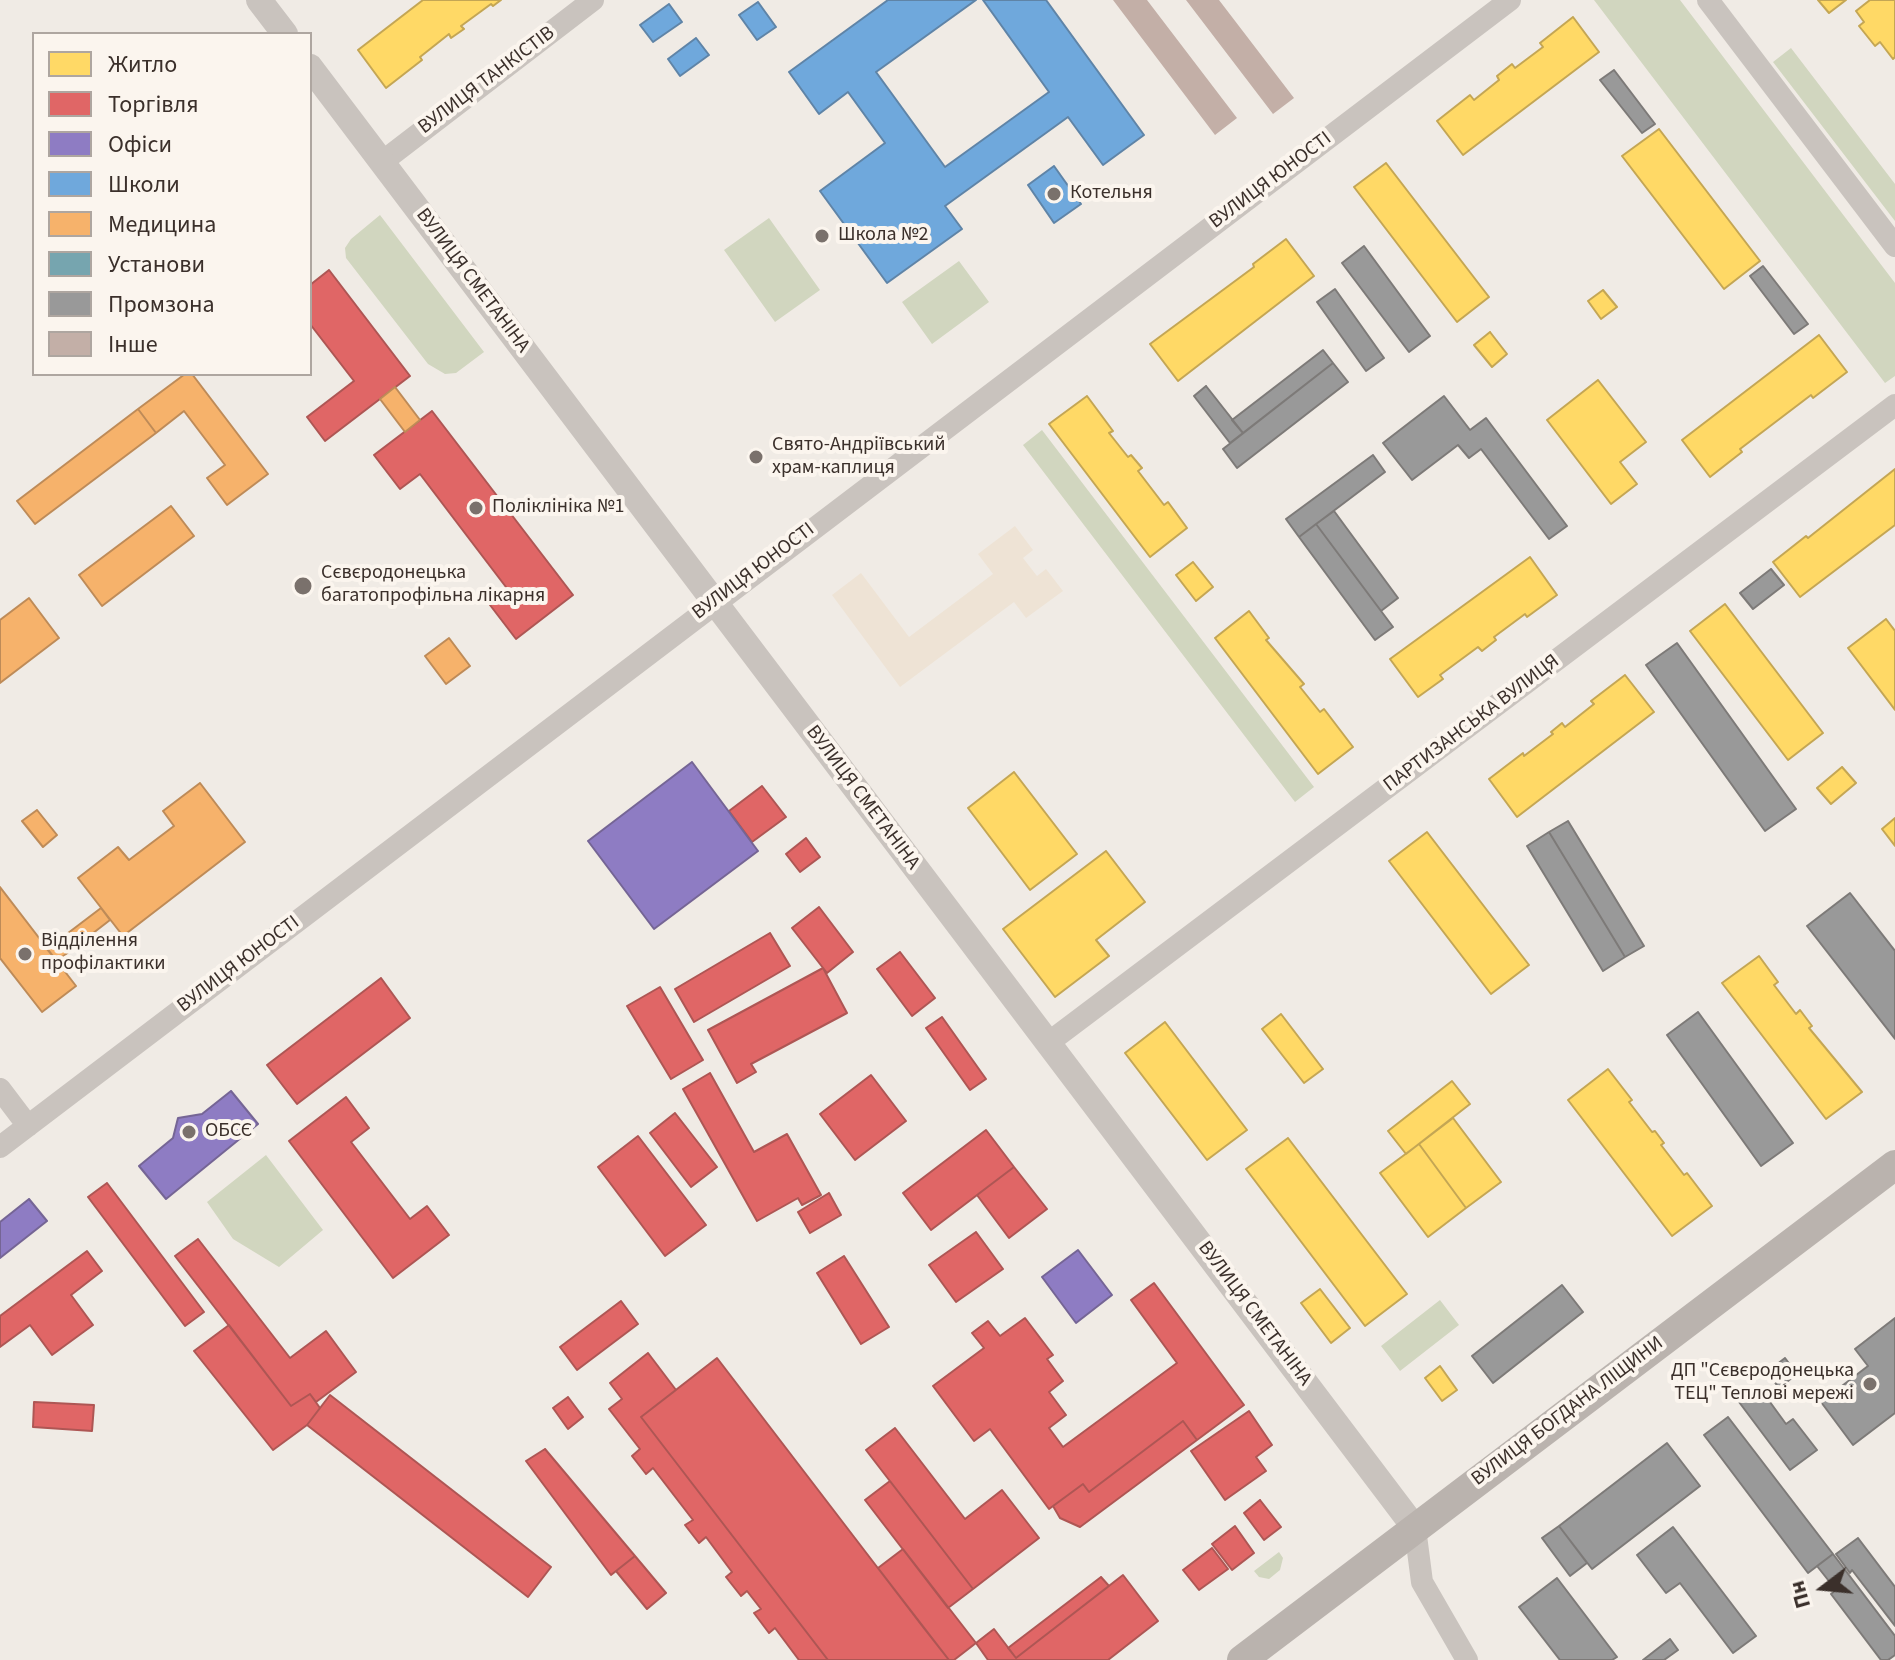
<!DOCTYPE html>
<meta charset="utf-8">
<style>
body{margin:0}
#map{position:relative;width:1895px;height:1660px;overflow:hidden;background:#f0ebe5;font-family:"Source Sans 3",sans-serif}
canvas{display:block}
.legend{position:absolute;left:32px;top:32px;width:280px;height:344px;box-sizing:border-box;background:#fbf5ee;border:2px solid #aea6a0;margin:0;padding:10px 14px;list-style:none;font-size:24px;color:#3b302b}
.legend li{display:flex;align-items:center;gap:16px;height:40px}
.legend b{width:40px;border:2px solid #aea6a0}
.north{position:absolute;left:1783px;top:1548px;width:80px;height:80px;-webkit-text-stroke:6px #fbf5ee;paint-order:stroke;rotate:254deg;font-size:22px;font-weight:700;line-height:32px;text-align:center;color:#3b302b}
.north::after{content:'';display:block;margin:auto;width:28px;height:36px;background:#3b302b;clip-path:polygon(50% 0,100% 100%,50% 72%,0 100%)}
</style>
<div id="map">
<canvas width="1895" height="1660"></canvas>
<ul class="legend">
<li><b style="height:22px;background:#ffd966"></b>Житло</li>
<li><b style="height:22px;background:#e06666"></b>Торгівля</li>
<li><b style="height:22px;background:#8e7cc3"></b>Офіси</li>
<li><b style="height:22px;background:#6fa8dc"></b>Школи</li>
<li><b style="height:22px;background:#f6b26b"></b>Медицина</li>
<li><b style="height:22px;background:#76a5af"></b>Установи</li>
<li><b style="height:22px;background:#999"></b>Промзона</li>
<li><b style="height:22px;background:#c3afa7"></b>Інше</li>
</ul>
<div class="north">Пн</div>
</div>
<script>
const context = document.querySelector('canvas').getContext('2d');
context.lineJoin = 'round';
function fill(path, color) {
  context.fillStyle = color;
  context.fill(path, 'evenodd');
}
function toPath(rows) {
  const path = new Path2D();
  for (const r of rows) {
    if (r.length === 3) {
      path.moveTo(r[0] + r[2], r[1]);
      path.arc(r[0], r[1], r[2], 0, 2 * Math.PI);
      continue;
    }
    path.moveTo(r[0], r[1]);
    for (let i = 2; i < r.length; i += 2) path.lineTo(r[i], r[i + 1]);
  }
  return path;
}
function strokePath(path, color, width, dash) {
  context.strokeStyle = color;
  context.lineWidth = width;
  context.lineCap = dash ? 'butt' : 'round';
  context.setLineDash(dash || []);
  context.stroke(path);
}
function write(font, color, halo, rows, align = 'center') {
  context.font = font + ' "Source Sans 3",sans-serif';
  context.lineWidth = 8;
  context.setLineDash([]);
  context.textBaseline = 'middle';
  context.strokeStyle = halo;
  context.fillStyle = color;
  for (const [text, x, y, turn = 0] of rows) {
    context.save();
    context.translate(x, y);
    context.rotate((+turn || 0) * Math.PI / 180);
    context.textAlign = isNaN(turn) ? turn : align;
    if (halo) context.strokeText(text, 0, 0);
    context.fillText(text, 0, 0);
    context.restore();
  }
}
const green = toPath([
 [1594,0,1680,0,1895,283,1895,376,1885,383],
 [1791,48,1895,184,1895,221,1773,62],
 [380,215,484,352,456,373,445,374,428,364,346,258,345,248,351,239],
 [769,218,820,290,775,322,724,250],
 [959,261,989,302,932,344,902,302],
 [1042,430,1314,787,1295,802,1023,445],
 [266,1155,323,1230,279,1267,233,1239,207,1202],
 [1440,1300,1459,1325,1400,1371,1381,1346],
 [1279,1552,1283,1558,1280,1570,1269,1579,1259,1577,1254,1571]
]);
const plaza = toPath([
 [1015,526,1033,550,1023,558,1037,576,1046,569,1063,591,1026,618,1014,602,900,687,832,595,861,573,909,637,993,574,978,554]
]);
const homes = toPath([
 [423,0,501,0,493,6,491,4,461,26,464,29,451,38,449,34,420,57,422,60,386,88,358,50,423,0],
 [1818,0,1846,0,1829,13,1818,0],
 [1870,0,1895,0,1895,57,1893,59,1880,42,1875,46,1859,26,1864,22,1856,11,1870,0],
 [1573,17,1599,52,1463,155,1437,121,1470,95,1474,100,1499,80,1497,76,1512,64,1515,68,1543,47,1540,43,1573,17],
 [1659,129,1760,261,1724,289,1622,156,1659,129],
 [1386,163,1489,297,1457,322,1354,187,1386,163],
 [1286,239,1314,276,1178,381,1150,344,1254,267,1253,264,1286,239],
 [1603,290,1617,307,1601,319,1588,301,1603,290],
 [1490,332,1507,354,1492,367,1474,345,1490,332],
 [1819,335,1847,372,1813,398,1811,395,1740,449,1742,452,1710,477,1682,440,1819,335],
 [1598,380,1646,442,1620,462,1637,484,1611,504,1547,420,1598,380],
 [1087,396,1113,431,1109,433,1128,457,1131,455,1142,468,1138,471,1164,505,1168,502,1187,528,1150,557,1049,424,1087,396],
 [1895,469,1895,525,1800,597,1773,562,1806,536,1808,538,1895,469],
 [1530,557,1557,595,1527,617,1525,614,1494,637,1496,640,1482,651,1478,647,1440,675,1443,679,1418,697,1390,659,1530,557],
 [1193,562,1213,587,1196,601,1176,575,1193,562],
 [1725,604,1823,733,1788,760,1690,631,1725,604],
 [1249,611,1269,638,1266,640,1304,684,1300,687,1320,712,1324,709,1353,747,1318,774,1215,638,1249,611],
 [1886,619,1895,631,1895,710,1848,648,1886,619],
 [1625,675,1654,712,1517,817,1489,779,1523,753,1524,756,1553,734,1551,732,1562,723,1565,727,1594,704,1591,701,1625,675],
 [1842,767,1856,783,1831,804,1817,788,1842,767],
 [1014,772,1077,854,1030,890,968,808,1014,772],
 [1895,818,1895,846,1882,829,1895,818],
 [1427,832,1529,965,1491,994,1389,861,1427,832],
 [1106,851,1145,902,1096,940,1109,956,1055,997,1003,929,1106,851],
 [1759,956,1778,982,1774,985,1796,1014,1800,1010,1812,1026,1809,1028,1862,1092,1826,1119,1722,983,1759,956],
 [1281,1014,1323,1069,1304,1083,1262,1029,1281,1014],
 [1165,1022,1247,1130,1207,1160,1125,1053,1165,1022],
 [1608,1069,1632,1100,1629,1102,1652,1132,1655,1131,1664,1143,1661,1145,1684,1175,1687,1173,1712,1206,1672,1236,1568,1100,1608,1069],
 [1452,1081,1470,1104,1406,1154,1388,1131,1452,1081],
 [1453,1118,1501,1182,1466,1208,1419,1144,1453,1118],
 [1288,1138,1407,1294,1365,1326,1246,1169,1288,1138],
 [1419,1144,1466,1208,1428,1237,1380,1173,1419,1144],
 [1320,1289,1350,1328,1331,1343,1301,1303,1320,1289],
 [1440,1366,1457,1390,1442,1401,1425,1378,1440,1366]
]);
const shops = toPath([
 [329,270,410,376,325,441,307,417,354,381,310,324,310,285,329,270],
 [432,411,573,595,516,639,490,605,509,591,461,528,420,474,400,489,374,455,432,411],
 [762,786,786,817,752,842,729,811,762,786],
 [806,838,820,857,800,872,786,854,806,838],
 [819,907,853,952,827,973,792,928,819,907],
 [770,933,790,966,694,1022,675,989,770,933],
 [900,952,935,998,912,1016,877,969,900,952],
 [823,968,847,1013,751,1064,756,1072,737,1083,708,1030,823,968],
 [381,978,410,1018,297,1104,267,1065,381,978],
 [660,987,703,1060,671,1079,627,1006,660,987],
 [942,1017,986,1079,970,1090,926,1028,942,1017],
 [710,1073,754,1152,787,1134,821,1195,802,1205,798,1198,757,1221,683,1089,710,1073],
 [871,1075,906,1121,855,1160,820,1114,871,1075],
 [346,1097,369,1128,351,1142,410,1219,427,1206,449,1235,393,1278,289,1141,346,1097],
 [675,1113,717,1167,691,1187,650,1133,675,1113],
 [986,1130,1014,1167,931,1230,903,1193,986,1130],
 [638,1136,706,1225,665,1256,598,1167,638,1136],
 [1014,1167,1047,1209,1009,1238,977,1195,1014,1167],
 [107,1183,204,1312,185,1326,88,1197,107,1183],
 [829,1193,841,1215,810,1233,798,1212,829,1193],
 [976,1232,1003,1269,956,1302,929,1265,976,1232],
 [198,1239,290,1358,326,1331,356,1372,316,1402,310,1394,291,1406,175,1256,198,1239],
 [87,1251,102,1271,71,1295,93,1325,52,1355,30,1325,0,1347,0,1316,87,1251],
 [844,1256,889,1327,861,1344,817,1273,844,1256],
 [1154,1283,1244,1405,1197,1440,1183,1421,1089,1492,1083,1484,1049,1509,990,1429,974,1441,933,1386,984,1348,972,1333,988,1321,1000,1336,1025,1318,1053,1355,1047,1359,1063,1381,1049,1392,1066,1415,1049,1428,1063,1447,1177,1363,1131,1300,1154,1283],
 [621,1301,638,1324,577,1370,560,1347,621,1301],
 [229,1325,291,1406,310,1394,320,1408,307,1425,273,1450,194,1351,229,1325],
 [648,1353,676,1390,641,1417,828,1660,799,1660,775,1628,769,1633,754,1613,761,1609,747,1591,741,1596,726,1577,732,1572,706,1537,699,1543,685,1525,693,1520,653,1468,646,1474,632,1456,640,1449,609,1409,622,1399,610,1383,648,1353],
 [717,1358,923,1627,949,1660,828,1660,641,1417,717,1358],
 [330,1395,551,1567,528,1597,307,1425,330,1395],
 [568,1397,583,1417,568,1429,553,1408,568,1397],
 [34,1402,94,1405,92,1431,33,1427,34,1402],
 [1249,1411,1272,1445,1256,1457,1266,1471,1225,1500,1191,1451,1249,1411],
 [1183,1421,1197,1440,1080,1527,1060,1518,1053,1506,1083,1484,1089,1492,1183,1421],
 [895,1428,965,1519,1002,1490,1039,1538,973,1589,866,1450,895,1428],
 [545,1449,635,1556,611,1575,526,1461,545,1449],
 [890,1481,973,1589,948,1608,865,1500,890,1481],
 [1260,1500,1281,1527,1264,1540,1244,1513,1260,1500],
 [1235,1526,1254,1553,1232,1570,1212,1544,1235,1526],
 [1212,1548,1228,1569,1199,1590,1183,1570,1212,1548],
 [903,1549,976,1643,954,1660,949,1660,878,1568,903,1549],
 [635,1556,666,1593,647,1609,616,1571,635,1556],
 [1123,1575,1158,1621,1108,1660,988,1660,976,1643,994,1629,1016,1658,1123,1575],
 [1101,1577,1109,1586,1016,1658,1008,1648,1101,1577]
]);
const offices = toPath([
 [692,762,758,851,654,929,588,841,692,762],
 [231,1091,258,1124,166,1199,139,1166,173,1138,178,1118,202,1114,231,1091],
 [29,1199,47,1221,0,1258,0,1222,29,1199],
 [1078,1250,1112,1295,1076,1323,1042,1277,1078,1250]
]);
const schools = toPath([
 [888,0,976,0,876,72,945,167,1049,92,983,0,1046,0,1144,135,1103,165,1068,117,945,206,962,229,887,283,820,191,885,143,848,92,819,114,789,72,888,0],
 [758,2,776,27,757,40,739,15,758,2],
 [669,4,682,22,653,42,640,25,669,4],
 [696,38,709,55,680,76,668,59,696,38],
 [1054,166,1081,204,1054,223,1028,185,1054,166]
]);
const health = toPath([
 [185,374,192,374,268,474,227,505,207,478,225,465,184,411,156,433,138,409,185,374],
 [395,387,420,420,405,432,380,399,395,387],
 [138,409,156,433,35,524,17,501,138,409],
 [171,506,194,536,102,606,79,575,171,506],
 [29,598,59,638,0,683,0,620,29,598],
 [449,638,470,666,446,684,425,656,449,638],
 [200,783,245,842,123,936,78,878,118,847,129,860,174,826,163,811,200,783],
 [37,810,57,835,43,847,22,821,37,810],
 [0,887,76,986,42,1012,0,958,0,887],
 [101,908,110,920,57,961,47,949,101,908]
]);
const public = toPath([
 [756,457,8]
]);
const industry = toPath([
 [1614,70,1655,124,1642,133,1600,80,1614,70],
 [1364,246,1430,336,1409,352,1342,263,1364,246],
 [1763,266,1808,324,1794,334,1750,276,1763,266],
 [1335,289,1384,358,1366,371,1317,302,1335,289],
 [1323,350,1333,363,1243,433,1232,420,1323,350],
 [1333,363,1348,382,1237,468,1223,449,1333,363],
 [1206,386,1243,433,1230,443,1194,396,1206,386],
 [1444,396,1470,430,1486,418,1567,526,1549,539,1481,449,1469,458,1458,445,1412,480,1383,443,1444,396],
 [1373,455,1385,472,1299,537,1286,519,1373,455],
 [1334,511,1398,598,1381,611,1316,524,1334,511],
 [1316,524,1393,627,1375,640,1299,537,1316,524],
 [1771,569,1784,585,1753,609,1740,593,1771,569],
 [1677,643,1796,809,1765,831,1646,665,1677,643],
 [1568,821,1644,946,1625,957,1549,832,1568,821],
 [1549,832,1625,957,1603,971,1527,846,1549,832],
 [1850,893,1895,951,1895,1039,1807,926,1850,893],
 [1698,1012,1793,1143,1761,1166,1667,1035,1698,1012],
 [1562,1285,1583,1312,1493,1383,1472,1356,1562,1285],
 [1895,1318,1895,1413,1853,1445,1821,1402,1868,1366,1855,1349,1895,1318],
 [1785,1358,1797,1374,1779,1388,1767,1372,1785,1358],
 [1759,1387,1786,1424,1793,1419,1817,1450,1790,1470,1739,1402,1759,1387],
 [1728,1417,1833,1554,1808,1573,1704,1435,1728,1417],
 [1667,1443,1700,1486,1592,1569,1559,1526,1667,1443],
 [1559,1526,1587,1563,1570,1576,1542,1538,1559,1526],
 [1673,1527,1756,1636,1733,1653,1680,1583,1666,1593,1637,1555,1673,1527],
 [1858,1538,1895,1587,1895,1626,1852,1570,1850,1573,1836,1554,1858,1538],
 [1833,1554,1895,1636,1895,1655,1888,1660,1881,1660,1831,1594,1836,1590,1817,1566,1833,1554],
 [1557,1578,1617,1657,1612,1660,1560,1660,1519,1607,1557,1578],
 [1670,1639,1678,1650,1664,1660,1643,1660,1670,1639]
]);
const building = toPath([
 [1113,0,1147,0,1237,118,1215,135],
 [1186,0,1219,0,1294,98,1273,114]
]);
const minor = toPath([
 [1708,0,1895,246],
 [382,162,593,0],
 [1048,1043,1895,405],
 [0,1089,28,1126],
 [0,1147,1510,0],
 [1415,1528,1422,1582,1467,1660]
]);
const tertiary = toPath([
 [259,0,285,34],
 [310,67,1415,1528]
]);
const secondary = toPath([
 [1242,1660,1895,1165]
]);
const markers = [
 [1054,194,8,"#7a716c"],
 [822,236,8,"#7a716c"],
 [756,457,8,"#7a716c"],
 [476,508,8,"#7a716c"],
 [303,586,10,"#7a716c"],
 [25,954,8,"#7a716c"],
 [189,1132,8,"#7a716c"],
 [1870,1384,8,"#7a716c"]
];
const streetNames = [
 ["ВУЛИЦЯ ТАНКІСТІВ",487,81,-37],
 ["ВУЛИЦЯ ЮНОСТІ",1271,181,-37],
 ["ВУЛИЦЯ СМЕТАНІНА",472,281,53],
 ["ВУЛИЦЯ ЮНОСТІ",754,572,-37],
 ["ПАРТИЗАНСЬКА ВУЛИЦЯ",1472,724,-37],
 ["ВУЛИЦЯ СМЕТАНІНА",862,798,53],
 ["ВУЛИЦЯ ЮНОСТІ",239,965,-37],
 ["ВУЛИЦЯ СМЕТАНІНА",1254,1314,53],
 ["ВУЛИЦЯ БОГДАНА ЛІЩИНИ",1568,1412,-37]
];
const poiNames = [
 ["Котельня",1070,194],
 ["Школа №2",838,236],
 ["Свято-Андріївський",772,446],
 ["храм-каплиця",772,469],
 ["Поліклініка №1",492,508],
 ["Сєвєродонецька",321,574],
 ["багатопрофільна лікарня",321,597],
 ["Відділення",41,942],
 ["профілактики",41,965],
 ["ОБСЄ",205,1132],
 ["ДП \"Сєвєродонецька",1854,1372,"right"],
 ["ТЕЦ\" Теплові мережі",1854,1395,"right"]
];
fill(green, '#d1d6bf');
fill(plaza, '#eee3d5');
fill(homes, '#ffd966');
strokePath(homes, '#c4a654', 2);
fill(shops, '#e06666');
strokePath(shops, '#ae5654', 2);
fill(offices, '#8e7cc3');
strokePath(offices, '#756595', 2);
fill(schools, '#6fa8dc');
strokePath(schools, '#5f84a7', 2);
fill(health, '#f6b26b');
strokePath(health, '#be8b58', 2);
fill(public, '#76a5af');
strokePath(public, '#648287', 2);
fill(industry, '#999');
strokePath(industry, '#7d7a78', 2);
fill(building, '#c3afa7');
strokePath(minor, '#c9c3be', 22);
strokePath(tertiary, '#c9c3be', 26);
strokePath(secondary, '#bab3ae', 30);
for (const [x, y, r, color] of markers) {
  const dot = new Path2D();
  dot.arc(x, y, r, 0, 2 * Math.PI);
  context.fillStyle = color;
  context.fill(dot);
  strokePath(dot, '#fbf5ee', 3);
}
write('20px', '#3b302b', '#fbf5ee', streetNames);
write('20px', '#3b302b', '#fbf5ee', poiNames, 'left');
</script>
